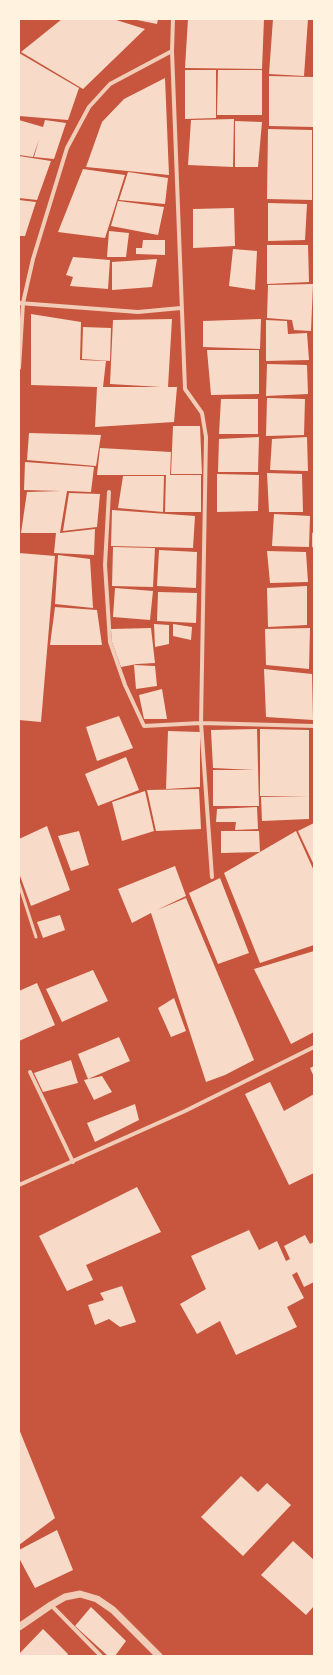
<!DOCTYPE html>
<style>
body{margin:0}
#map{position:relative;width:333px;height:1675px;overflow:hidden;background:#c8553d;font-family:"Noto Sans",sans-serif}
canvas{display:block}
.frame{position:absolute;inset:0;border:20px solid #fff3e0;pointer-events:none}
</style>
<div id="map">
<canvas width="333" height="1675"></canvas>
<div class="frame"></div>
</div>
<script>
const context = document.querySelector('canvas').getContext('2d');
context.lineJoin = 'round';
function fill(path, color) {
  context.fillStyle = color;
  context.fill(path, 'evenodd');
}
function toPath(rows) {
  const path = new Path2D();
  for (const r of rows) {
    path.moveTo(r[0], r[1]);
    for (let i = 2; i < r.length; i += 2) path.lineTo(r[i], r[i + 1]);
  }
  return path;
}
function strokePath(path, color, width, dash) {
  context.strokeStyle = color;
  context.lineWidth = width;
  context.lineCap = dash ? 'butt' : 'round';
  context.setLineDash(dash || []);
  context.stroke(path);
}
const building = toPath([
 [62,19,113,19,145,29,83,89,21,52],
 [137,19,158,19,157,24,137,20],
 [188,19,264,19,262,69,185,68],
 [273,19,308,19,304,76,269,74],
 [19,53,79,88,68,120,19,116],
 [185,70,216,70,216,118,185,119],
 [218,70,262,70,262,115,217,115],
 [269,76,313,77,314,127,269,126],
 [165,78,169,175,86,167,102,122,124,99],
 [234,119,233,167,188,165,191,120],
 [19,120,43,127,45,120,66,123,54,159,34,157,39,139,33,157,19,155],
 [235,121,262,122,258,167,235,167],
 [268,129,312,130,312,200,267,199],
 [19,156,51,161,37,200,19,198],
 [83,169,125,175,105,238,58,232],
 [128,172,168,178,165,204,119,200],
 [19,200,36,202,25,236,19,236],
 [118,201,164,207,158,235,111,226],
 [268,203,307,204,305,240,268,241],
 [234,208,235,246,193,248,193,209],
 [109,231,129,233,126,257,107,257],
 [143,240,165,240,165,255,136,254,136,248,142,248],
 [267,245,308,245,309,282,267,284],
 [233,249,257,251,255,290,229,286],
 [73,257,110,260,108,289,70,286,73,277,66,275],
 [157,259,152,287,112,290,112,262],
 [313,284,311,331,294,330,292,320,267,318,268,285],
 [31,314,81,322,80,360,106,361,103,387,161,387,110,384,113,320,172,319,168,387,177,387,174,422,95,427,97,387,31,385],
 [261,319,260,349,203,347,203,321],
 [266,320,287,321,288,334,307,333,309,360,266,361],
 [83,327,111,328,110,361,82,359],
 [207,350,259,350,259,394,211,395],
 [267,364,307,365,308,394,266,396],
 [267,398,305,399,304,435,266,436],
 [221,399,258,399,258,434,219,434],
 [173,426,200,426,202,474,171,474],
 [29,433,101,435,96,466,27,460],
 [259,437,258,472,218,472,219,439],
 [307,437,308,471,270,470,272,439],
 [100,448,171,452,170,475,201,475,201,512,165,512,166,475,97,475],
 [25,462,94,467,91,492,67,491,60,533,95,529,94,555,54,553,56,533,21,533,27,492,61,491,24,490],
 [267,473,302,474,303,512,269,512],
 [217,474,259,475,258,511,217,512],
 [123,476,164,476,163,512,118,508],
 [69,493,100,494,97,527,63,531],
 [112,510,195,516,193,548,111,546],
 [274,514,310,516,309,547,272,546],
 [113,547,155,548,153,587,112,586],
 [159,550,197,552,196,588,157,586],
 [267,551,306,552,308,582,270,583],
 [19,553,55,556,41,722,19,720],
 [58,555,90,559,93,608,55,604],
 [307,586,307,625,268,627,267,588],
 [115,588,153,591,150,620,113,617],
 [158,592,197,593,196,623,157,621],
 [55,607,97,610,102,645,50,645],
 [154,624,169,625,169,644,155,647],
 [173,624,192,627,191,640,173,636],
 [151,628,155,663,137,664,121,667,112,642,111,629],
 [310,628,309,669,266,665,265,629],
 [134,665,155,666,157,686,136,689],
 [264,669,312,674,313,720,266,717],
 [162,689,167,719,144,719,139,695],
 [119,716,133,748,97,761,86,727],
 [257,729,259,806,213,806,213,770,254,770,213,768,211,730],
 [260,729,309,730,309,797,260,796],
 [168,731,200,732,200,787,166,789],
 [126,757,139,790,98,806,85,774],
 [199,789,201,829,156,831,147,790],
 [145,791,154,831,122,841,112,802],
 [261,797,309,797,309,819,262,821],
 [257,807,258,829,235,830,236,822,216,822,217,809],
 [314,823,314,865,298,831],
 [47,826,70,890,31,906,19,873,19,839],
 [79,831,89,865,71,871,58,836],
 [221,831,259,831,260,852,221,853],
 [296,831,314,871,314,945,260,963,224,873],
 [175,866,186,896,157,910,186,898,254,1060,225,1075,206,1082,151,913,132,923,118,889],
 [220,878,249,953,218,964,189,893],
 [60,915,65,930,43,938,37,922],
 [314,951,314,1032,291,1044,254,969],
 [93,970,108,1001,62,1022,46,989],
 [37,983,55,1025,19,1041,19,991],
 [174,998,186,1031,171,1037,158,1008],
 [119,1037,130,1061,88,1079,78,1054],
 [71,1060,78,1083,43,1092,34,1073],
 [314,1066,314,1077,310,1068],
 [102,1076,112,1092,94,1100,84,1080],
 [270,1082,284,1111,314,1094,314,1173,289,1185,245,1094],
 [135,1104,139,1120,95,1142,87,1123],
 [137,1187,161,1232,86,1265,93,1280,67,1291,39,1236],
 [249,1230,259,1250,277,1241,286,1261,290,1259,284,1246,305,1235,310,1244,314,1242,314,1282,304,1287,297,1272,292,1275,304,1298,287,1307,297,1327,236,1355,220,1321,197,1334,180,1304,206,1289,191,1256],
 [122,1286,136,1322,120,1327,109,1319,95,1325,88,1305,104,1300,100,1293],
 [19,1429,55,1518,19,1545],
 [241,1476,258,1492,267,1483,291,1505,243,1556,201,1517],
 [57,1530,73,1570,35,1588,19,1558,19,1550],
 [293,1541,314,1560,314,1606,306,1615,261,1575],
 [91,1607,126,1641,115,1656,108,1656,75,1626],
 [43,1629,68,1654,67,1656,19,1656,19,1654]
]);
const service = toPath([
 [19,884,36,937]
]);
const minor = toPath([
 [173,19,172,51,185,389,202,413,206,437,201,723,212,877],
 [19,303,138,312,181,308],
 [19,368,23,303,33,259,67,148,89,107,110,84,172,51],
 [109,492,105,565,110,642,125,685,144,726,201,723,314,726],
 [314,534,314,546],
 [30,1072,73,1162],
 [19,1185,185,1111,314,1047],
 [51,1605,101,1656]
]);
const tertiary = toPath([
 [19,1627,51,1605,65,1597,80,1594,97,1599,113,1610,159,1656]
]);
fill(building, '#f7dbc8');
strokePath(service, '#f1ccb7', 3);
strokePath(minor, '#f1ccb7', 4);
strokePath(tertiary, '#f1ccb7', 7);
</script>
